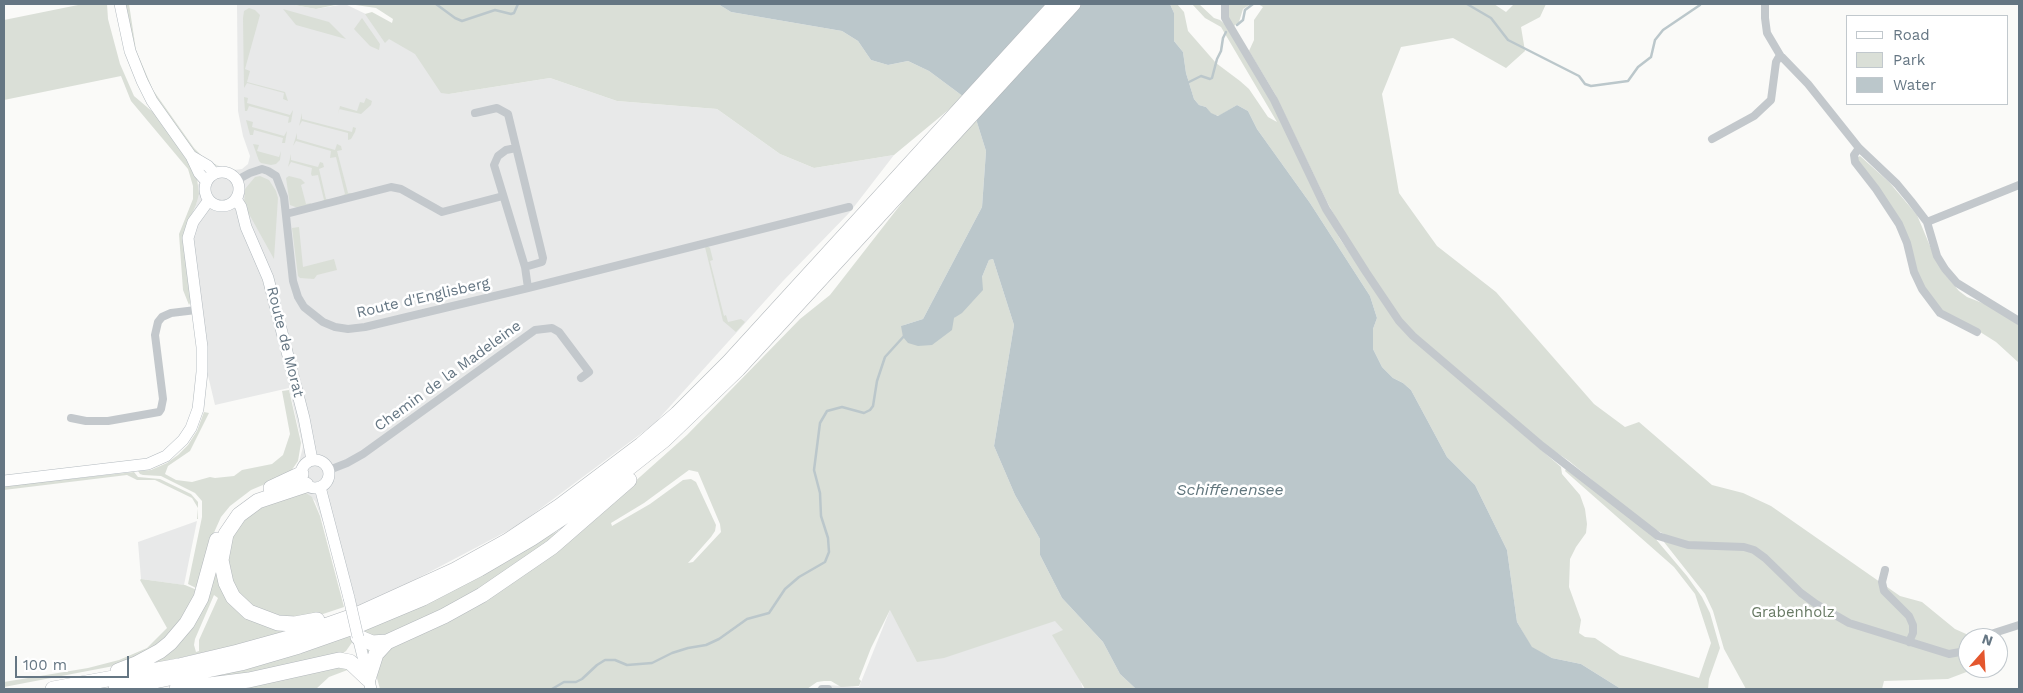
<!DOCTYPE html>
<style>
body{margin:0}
#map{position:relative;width:2023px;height:693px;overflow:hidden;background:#fafaf8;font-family:"Work Sans",sans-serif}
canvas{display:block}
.frame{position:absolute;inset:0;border:5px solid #657683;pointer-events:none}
.legend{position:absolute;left:1846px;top:15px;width:162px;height:90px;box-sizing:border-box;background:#fff;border:1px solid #c1c8cd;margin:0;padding:6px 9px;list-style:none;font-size:15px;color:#657683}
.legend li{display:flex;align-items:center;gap:10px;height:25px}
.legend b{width:25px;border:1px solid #c1c8cd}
.north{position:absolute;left:1958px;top:628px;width:50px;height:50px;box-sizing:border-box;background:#fff;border:1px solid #c1c8cd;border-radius:50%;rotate:19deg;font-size:14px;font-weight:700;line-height:20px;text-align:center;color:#657683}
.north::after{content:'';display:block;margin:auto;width:18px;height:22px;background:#e4572e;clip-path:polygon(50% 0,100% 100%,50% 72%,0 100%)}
.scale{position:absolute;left:15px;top:656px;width:114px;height:22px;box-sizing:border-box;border:2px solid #657683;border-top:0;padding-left:6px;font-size:15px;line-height:18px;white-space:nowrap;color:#657683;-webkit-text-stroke:4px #fff;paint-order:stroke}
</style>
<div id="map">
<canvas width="2023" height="693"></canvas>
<div class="frame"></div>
<ul class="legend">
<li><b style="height:6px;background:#fff"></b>Road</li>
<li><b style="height:14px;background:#dadfd7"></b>Park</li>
<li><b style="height:14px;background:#bbc7cb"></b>Water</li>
</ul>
<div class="north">N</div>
<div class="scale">100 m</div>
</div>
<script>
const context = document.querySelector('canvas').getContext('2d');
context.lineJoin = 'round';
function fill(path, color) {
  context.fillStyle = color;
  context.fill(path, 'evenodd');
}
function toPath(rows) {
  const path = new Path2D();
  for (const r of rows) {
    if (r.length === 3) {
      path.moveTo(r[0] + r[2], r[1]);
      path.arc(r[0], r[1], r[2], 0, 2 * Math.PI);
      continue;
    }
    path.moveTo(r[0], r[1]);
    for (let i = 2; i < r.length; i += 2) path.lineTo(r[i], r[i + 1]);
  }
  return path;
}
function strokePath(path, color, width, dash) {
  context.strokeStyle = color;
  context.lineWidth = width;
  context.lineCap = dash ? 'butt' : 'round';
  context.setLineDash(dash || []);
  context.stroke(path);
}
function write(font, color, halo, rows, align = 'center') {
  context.font = font + ' "Work Sans",sans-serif';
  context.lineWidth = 5;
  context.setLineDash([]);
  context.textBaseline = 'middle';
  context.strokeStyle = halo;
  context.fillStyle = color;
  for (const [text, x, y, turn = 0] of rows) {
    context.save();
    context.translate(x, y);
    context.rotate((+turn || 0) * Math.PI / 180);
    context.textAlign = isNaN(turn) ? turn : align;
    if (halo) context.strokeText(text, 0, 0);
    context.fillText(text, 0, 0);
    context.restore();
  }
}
const built = toPath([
 [237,4,289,4,316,9,345,4,372,17,417,53,449,94,550,78,617,101,717,109,780,154,814,168,894,155,850,212,783,281,654,424,517,526,382,597,364,631,315,501,294,481,303,447,289,388,215,405,192,308,184,232,196,205,198,185,205,171,219,166,234,170,242,169,248,164,250,156,243,136,238,111],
 [197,521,184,585,141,579,138,542],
 [890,610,1060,617,1083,689,813,689,826,685,859,687]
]);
const green = toPath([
 [83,4,107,4,108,19,120,64,134,96,154,113,192,167,197,178,199,194,196,205,184,232,191,301,189,305,183,290,179,234,193,199,193,186,188,169,131,101,121,76,4,100,4,20],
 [125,4,129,4,136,50,153,90,194,148,206,160,219,166,212,165,204,162,192,149,152,91,135,51],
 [289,4,340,4,316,9],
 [349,4,718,4,731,12,842,31,858,41,871,60,888,65,908,61,929,71,964,97,894,155,814,168,780,154,717,109,617,101,550,78,449,94,441,93,415,54,389,39,385,43,365,14,372,12,392,23,393,19,376,8],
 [1170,4,1177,4,1184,12,1188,31,1216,63,1240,81,1249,89,1268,117,1277,122,1221,27,1205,18,1192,4,1199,4,1214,18,1220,20,1228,27,1270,99,1317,197,1340,239,1397,322,1411,338,1561,467,1562,474,1580,495,1585,509,1587,524,1586,533,1576,547,1570,559,1569,587,1581,620,1579,633,1585,637,1595,638,1620,655,1699,678,1711,643,1695,594,1674,567,1565,471,1566,469,1654,537,1687,576,1702,597,1710,613,1720,648,1709,679,1708,689,1621,689,1581,664,1552,658,1532,648,1517,622,1507,550,1475,485,1447,457,1411,390,1403,383,1393,378,1382,367,1373,349,1373,329,1377,318,1370,296,1310,203,1257,129,1248,111,1237,105,1219,116,1211,114,1206,107,1199,105,1194,99,1186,73,1183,52,1174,41,1174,13],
 [1229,4,1251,4,1243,9,1239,22,1234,26,1229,19,1228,9],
 [1258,4,1494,4,1506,12,1514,4,1546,4,1540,17,1521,27,1525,51,1506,68,1453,38,1401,47,1382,94,1399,193,1437,246,1496,292,1594,404,1625,427,1639,422,1712,485,1743,493,1771,506,1900,596,1922,602,1955,629,1975,638,1968,638,1968,668,1977,668,1948,679,1884,681,1882,689,1746,689,1724,649,1713,611,1705,594,1664,542,1666,535,1648,526,1569,461,1544,444,1416,335,1402,320,1346,237,1326,200,1275,94,1249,51,1254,40,1254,20,1263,7],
 [249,8,255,10,260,15,245,69,250,71,247,82,285,92,288,101,283,99,284,93,247,83,244,88,243,18,244,11],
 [283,9,329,22,346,39,296,25],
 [362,18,380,44,379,50,370,46,354,29],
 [244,97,248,98,247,103,290,115,293,110,291,122,288,123,289,117,249,106,247,111,245,111],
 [366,98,372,101,371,105,361,114,339,109,338,114,340,106,357,111,360,102,364,103],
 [302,113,302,119,352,132,353,127,356,128,355,132,351,139,348,140,348,133,302,121,299,126],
 [976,119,986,151,982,207,923,319,901,326,954,318,982,277,989,260,993,259,1014,325,994,446,1015,495,1040,539,1040,555,1062,598,1103,642,1120,674,1136,689,1085,689,1052,635,1063,630,1055,621,944,658,917,662,890,610,871,648,859,679,861,681,859,686,841,687,831,681,824,681,817,682,807,689,380,689,370,653,369,660,364,631,486,573,548,536,604,509,687,435,800,319,830,295,908,195],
 [689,470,698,472,720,524,721,532,693,562,688,563,711,537,715,531,716,525,696,482,691,479,683,480,650,504,612,526,611,523,644,503],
 [246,120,253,122,252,127,284,136,287,131,285,143,282,143,283,138,254,130,253,135,250,135],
 [297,133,297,139,335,150,337,144,341,146,342,150,337,151,348,193,354,193,339,197,345,194,336,157,330,158,331,151,296,141,293,146],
 [253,144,259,145,257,151,279,157,281,151,280,160,276,164,271,165,261,163,259,161],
 [291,154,291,160,318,167,320,162,323,163,324,167,319,169,326,199,333,199,318,203,324,200,318,175,312,176,311,174,312,168,291,162,288,167],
 [1860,156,1889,182,1917,215,1935,258,1942,271,1959,291,1967,297,1990,306,2019,324,2019,363,1996,342,1977,330,1943,312,1920,282,1906,236,1858,164,1858,157],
 [260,176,269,180,276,191,278,198,274,259,244,205,245,189,255,177],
 [289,176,301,179,305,183,301,185,306,204,311,203,310,205,298,208,290,205,286,178],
 [299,227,303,267,334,259,337,270,317,275,314,279,300,278,298,276,292,228],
 [707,246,710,248,713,260,710,261,724,316,726,315,728,322,741,319,745,322,736,332,723,321,705,247],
 [289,390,301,443,298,461,289,474,251,490,230,506,221,517,212,537,198,589,188,584,202,517,202,501,195,493,161,476,143,475,140,474,138,471,151,470,167,463,178,455,188,445,197,431,204,412,209,413,190,451,168,466,165,474,176,480,192,482,210,477,215,478,234,476,242,470,272,464,283,455,290,434,282,391],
 [134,472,138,477,160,479,191,494,198,502,198,519,197,519,198,508,192,498,155,480,137,480,127,475,4,490,4,486],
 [305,492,312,497,320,516,344,607,320,615,294,619,251,608,231,583,227,546,244,517,285,495],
 [223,533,231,598,290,629,255,641,143,666,172,644],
 [214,595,218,598,199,640,199,651,196,652,194,645,195,639],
 [141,579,185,585,197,590,190,609,165,640,119,665,4,687,4,682,88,668,119,660,147,648,167,628,140,580],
 [352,635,353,641,346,651,336,658,190,683,281,659],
 [337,663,358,666,329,677,316,689,220,689]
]);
const water = toPath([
 [718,4,1170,4,1174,13,1174,41,1183,52,1186,73,1194,99,1199,105,1206,107,1211,113,1218,116,1237,105,1248,111,1257,129,1310,203,1370,296,1377,318,1373,329,1373,349,1382,367,1393,378,1403,383,1411,390,1447,457,1475,485,1507,550,1517,622,1532,647,1552,658,1581,664,1621,689,1136,689,1120,674,1103,642,1062,598,1040,555,1040,539,1015,495,994,446,1014,325,993,259,989,260,982,277,983,290,962,313,954,318,952,330,932,345,918,346,908,343,903,337,901,326,923,319,982,207,986,151,976,119,964,97,929,71,908,61,888,65,871,60,858,41,842,31,731,12]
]);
const stream = toPath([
 [436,4,455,18,462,21,495,10,511,14,514,13,518,4],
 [1467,4,1491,18,1508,40,1579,76,1585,84,1591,86,1628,81,1638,67,1651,57,1655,40,1663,30,1700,5],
 [1237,25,1243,20,1245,10,1253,4],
 [1189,82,1201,76,1210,79,1212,78,1217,59,1221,51,1223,38,1226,32],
 [552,689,564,682,576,682,582,679,597,665,605,660,615,660,627,665,652,663,672,653,688,648,706,645,719,639,747,619,769,613,785,589,799,577,825,562,829,552,828,538,821,516,820,493,814,470,820,423,827,411,842,407,864,413,870,410,873,406,877,381,885,357,905,335]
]);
const street = toPath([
 [1225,4,1225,18,1274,100,1326,209,1366,272,1399,321,1413,336,1542,446,1658,536,1688,545,1744,547,1754,550,1765,558,1801,593,1816,604,1849,623,1949,654,1960,652,1968,648],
 [1765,4,1765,18,1767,33,1780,55,1808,84,1859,148,1897,184,1911,201,1927,222,1937,256,1945,269,1957,283,1970,291,2019,321],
 [475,113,497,108,508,114,543,258,542,262,525,267],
 [1712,139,1754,116,1771,100,1776,62,1780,55],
 [516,148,506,150,498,156,494,165,525,267,528,288],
 [1859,148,1854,155,1855,162,1876,189,1899,224,1907,243,1914,272,1922,289,1940,313,1977,332],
 [237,180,250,173,262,169,268,171,276,176,284,197,293,281,298,297,304,307,323,322,335,327,348,329,365,327,528,288,849,207],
 [286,214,391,187,401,189,442,212,503,196],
 [1927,222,2019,185],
 [71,418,86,421,108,421,159,412,161,409,163,399,155,335,158,322,162,317,171,313,196,310],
 [329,470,347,463,363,454,535,330,552,328,559,332,589,372,581,378],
 [1885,570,1882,582,1884,591,1909,616,1913,625,1913,633,1909,642],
 [1985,638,1994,633,2019,625],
 [822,689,828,689]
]);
const secondary = toPath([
 [120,4,130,51,142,81,152,101,191,156,199,173,206,181],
 [191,156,208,166,214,173],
 [222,189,17],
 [236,199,241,207,246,227,268,278,304,418,312,460],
 [315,474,14],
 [4,481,148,464,166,456,183,440,191,428,198,409,202,372,202,347,188,238,193,222,209,200],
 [320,487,349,598],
 [358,637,371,689]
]);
const highway = toPath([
 [306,485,258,501,239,515,226,534,221,560,226,583,233,597,249,612,278,623,295,624,317,620],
 [271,488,301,474],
 [358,637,372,643,387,642,444,616,482,595,552,547,629,480],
 [118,671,136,664,160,651,170,643,187,623,201,598,217,540],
 [53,689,179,666,238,652,296,636,356,615,455,570,509,540,560,506,641,445,677,414,729,362,1056,4],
 [116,689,241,663,299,646,356,626,423,598,479,569,532,538,583,504,664,440,738,369,1073,4],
 [177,689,249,680,339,660,350,662,368,679,376,654,387,642]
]);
const secondaryBridge = toPath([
 [349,598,358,637]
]);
const streetNames = [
 ["Route d'Englisberg",423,298,-13],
 ["Route de Morat",285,342,76],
 ["Chemin de la Madeleine",448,376,-36]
];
const parkNames = [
 ["Grabenholz",1793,613]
];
const waterNames = [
 ["Schiffenensee",1230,490]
];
fill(built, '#e8e9e9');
fill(green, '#dadfd7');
fill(water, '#bbc7cb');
strokePath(stream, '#bbc7cb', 2.5);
strokePath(secondary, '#b3babf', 12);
strokePath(highway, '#b4b9bd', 16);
strokePath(street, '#c3c8cc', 8);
strokePath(secondary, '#fff', 11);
strokePath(highway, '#fff', 15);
strokePath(secondaryBridge, '#b3babf', 12, []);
strokePath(secondaryBridge, '#fff', 11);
write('15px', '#657683', '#fff', streetNames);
write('15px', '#687a64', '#fff', parkNames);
write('italic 16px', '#60757c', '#fff', waterNames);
</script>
